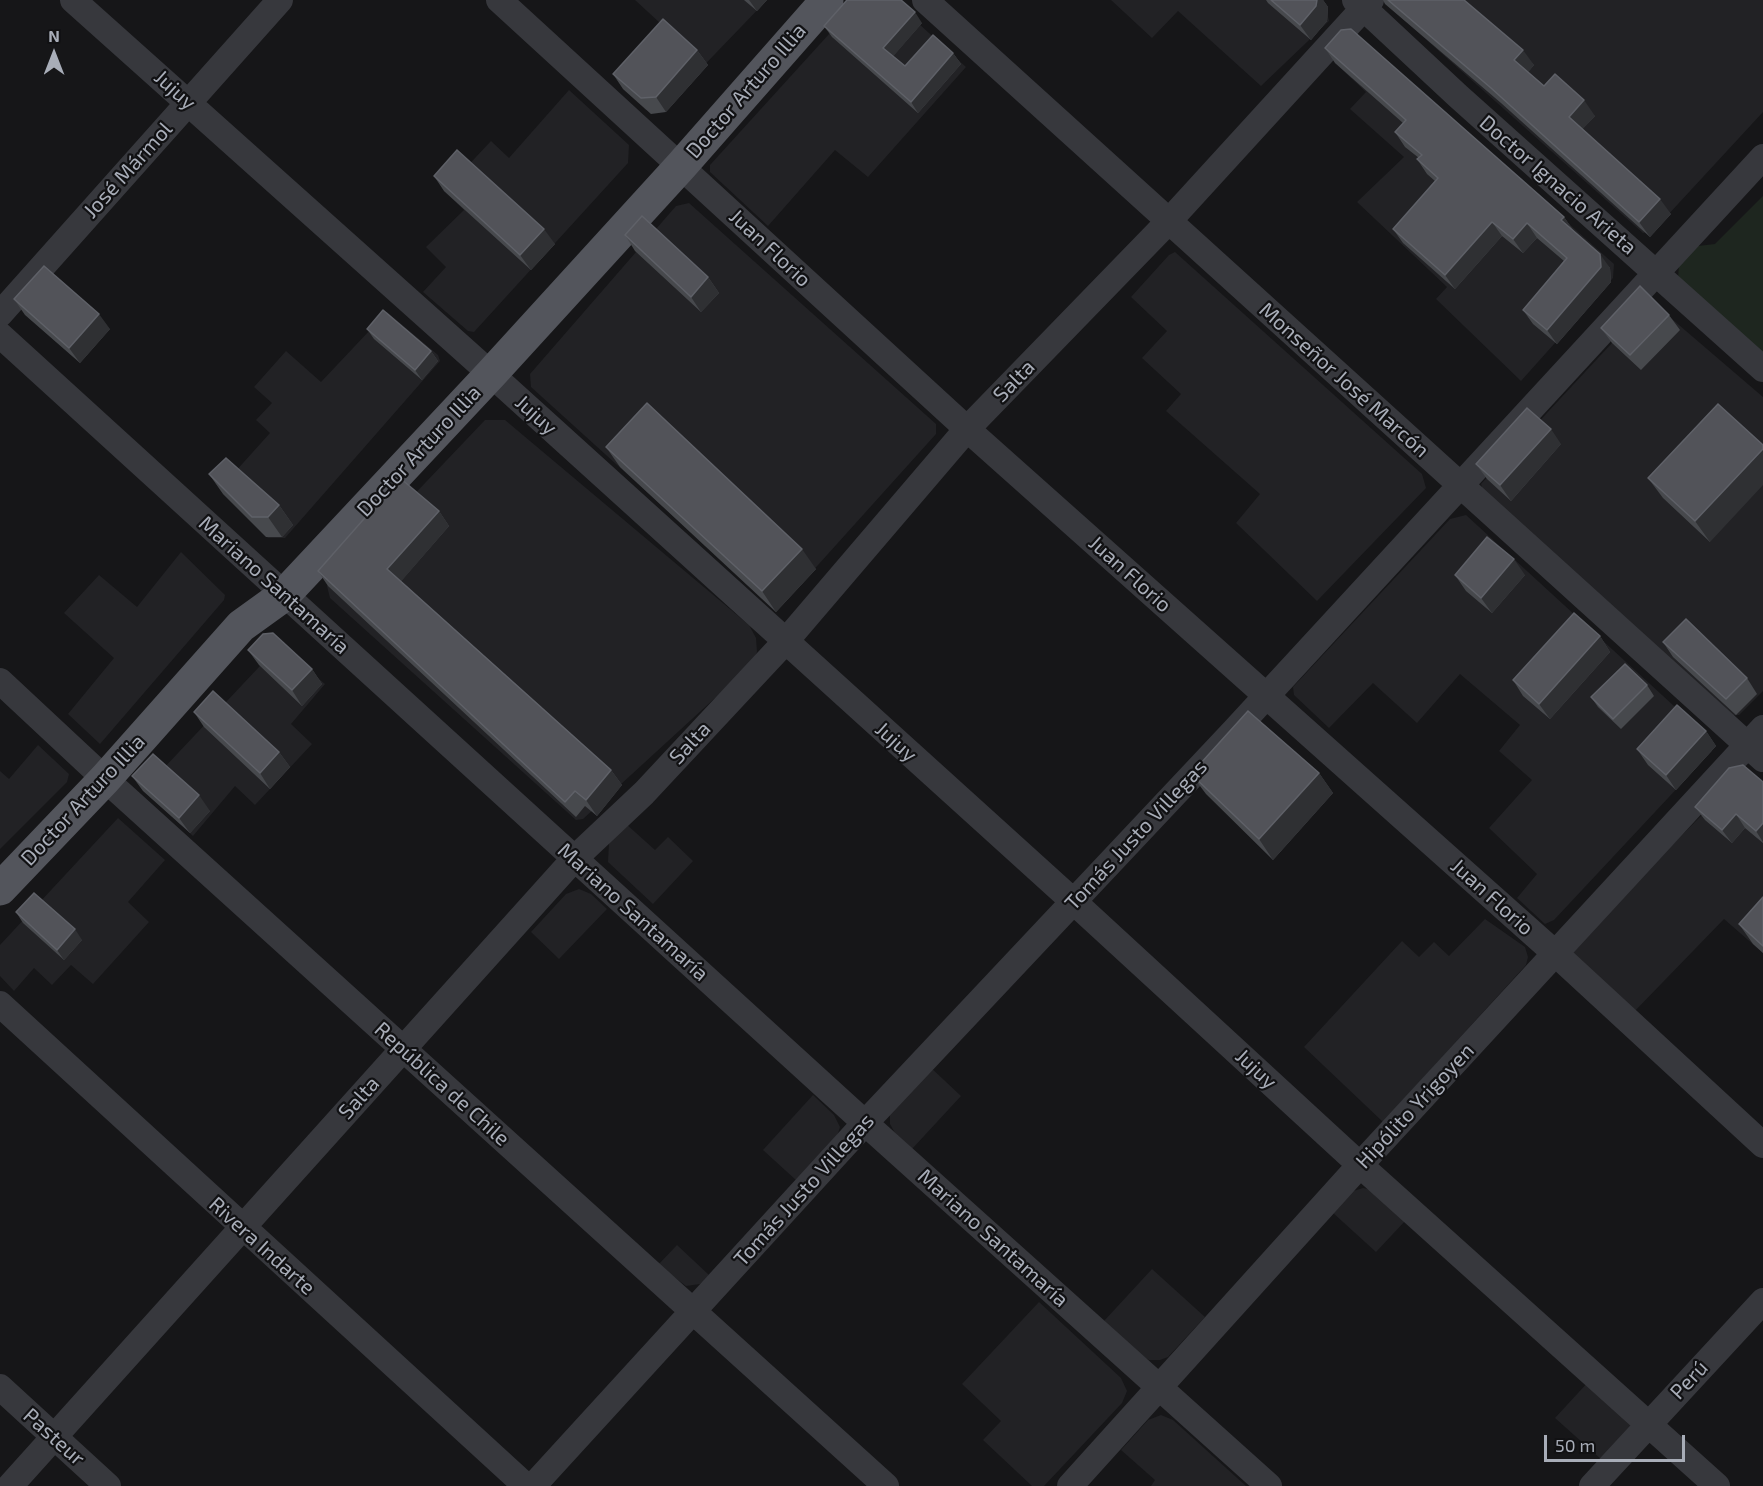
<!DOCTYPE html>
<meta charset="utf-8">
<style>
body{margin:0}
#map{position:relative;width:1763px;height:1486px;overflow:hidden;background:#161618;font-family:"Exo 2",sans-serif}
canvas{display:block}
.north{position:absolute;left:24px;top:24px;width:60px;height:60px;-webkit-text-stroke:4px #111113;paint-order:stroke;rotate:0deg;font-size:16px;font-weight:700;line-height:24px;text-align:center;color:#a8adb8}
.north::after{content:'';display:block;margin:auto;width:21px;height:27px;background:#a8adb8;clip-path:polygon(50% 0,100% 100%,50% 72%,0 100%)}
.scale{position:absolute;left:1544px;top:1435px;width:141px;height:27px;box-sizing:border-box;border:3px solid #a8adb8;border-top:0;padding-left:8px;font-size:18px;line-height:21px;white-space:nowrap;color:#a8adb8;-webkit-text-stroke:4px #111113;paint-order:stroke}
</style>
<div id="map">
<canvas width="1763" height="1486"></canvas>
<div class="north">N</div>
<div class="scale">50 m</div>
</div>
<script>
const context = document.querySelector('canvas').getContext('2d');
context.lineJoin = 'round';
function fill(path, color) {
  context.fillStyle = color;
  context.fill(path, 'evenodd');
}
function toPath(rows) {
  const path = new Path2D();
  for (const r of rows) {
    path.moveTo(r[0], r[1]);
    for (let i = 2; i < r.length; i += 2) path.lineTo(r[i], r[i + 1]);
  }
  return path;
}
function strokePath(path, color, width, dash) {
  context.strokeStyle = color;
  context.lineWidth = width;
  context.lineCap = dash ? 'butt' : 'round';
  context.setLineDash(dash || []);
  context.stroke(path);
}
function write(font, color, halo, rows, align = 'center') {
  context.font = font + ' "Exo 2",sans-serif';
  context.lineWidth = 4.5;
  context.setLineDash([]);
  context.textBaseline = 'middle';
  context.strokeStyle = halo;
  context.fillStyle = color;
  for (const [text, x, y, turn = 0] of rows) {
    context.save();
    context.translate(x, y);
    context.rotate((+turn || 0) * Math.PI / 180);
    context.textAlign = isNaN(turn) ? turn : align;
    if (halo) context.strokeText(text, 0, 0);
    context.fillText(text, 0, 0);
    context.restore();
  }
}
const built = toPath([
 [635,0,767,0,662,109,646,110,623,89,673,35],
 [860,0,893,0,966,67,868,177,835,150,768,226,710,172,710,165],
 [1111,0,1321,0,1325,4,1329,21,1261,86,1178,11,1152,38],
 [1386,0,1763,0,1763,112,1654,230,1643,233,1384,2],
 [1366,43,1614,264,1613,278,1521,381,1436,299,1447,287,1357,202,1404,157,1350,109,1366,92,1335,63],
 [569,90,629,145,628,163,474,332,468,331,423,292,446,267,426,247,464,210,444,191,491,141,509,158],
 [689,203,936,424,936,434,782,605,776,609,531,387,530,374,676,206],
 [1175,252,1422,474,1426,488,1317,601,1236,523,1260,494,1166,411,1181,394,1142,358,1167,331,1131,297,1169,255],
 [1651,301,1763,397,1763,691,1739,715,1729,716,1484,494,1481,484],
 [387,312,438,355,440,361,285,538,268,538,223,494,239,478,234,473,270,433,256,420,272,403,254,387,286,351,321,382],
 [485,420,505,420,749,625,756,638,757,652,752,664,583,819,576,820,330,598,327,586],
 [1466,515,1711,740,1712,751,1554,920,1545,924,1517,898,1537,874,1489,828,1532,780,1499,751,1520,725,1460,674,1417,723,1373,683,1329,728,1294,695,1293,687,1450,519],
 [181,552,225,595,224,600,100,744,68,714,114,658,64,613,99,575,137,607],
 [275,650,285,650,325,684,291,724,312,744,255,805,235,786,193,836,148,794,146,787],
 [38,745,69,774,67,782,0,849,0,771,9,779],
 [1740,777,1763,786,1763,953,1724,919,1632,1014,1573,963,1571,946],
 [118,818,165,860,128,902,149,922,93,984,71,965,52,985,34,968,14,991,0,976,0,945],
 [625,823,655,850,668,837,693,861,653,904,608,862,609,843],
 [579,889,591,894,607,909,559,959,531,932,566,894],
 [1485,919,1525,947,1528,957,1526,965,1383,1122,1304,1047,1402,941,1419,957,1434,942,1449,956],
 [928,1065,961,1096,912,1149,895,1133,890,1124,890,1113],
 [813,1095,834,1115,840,1127,836,1139,797,1181,763,1150],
 [1363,1188,1372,1190,1406,1220,1376,1252,1332,1212,1350,1192],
 [677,1245,709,1275,700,1284,686,1286,658,1265],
 [1152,1269,1205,1317,1168,1357,1160,1360,1149,1360,1140,1355,1104,1321],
 [1039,1302,1121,1378,1127,1391,1122,1403,1044,1486,1032,1486,983,1440,1001,1421,962,1384],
 [1590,1380,1632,1420,1631,1430,1602,1460,1555,1418],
 [1161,1415,1173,1420,1246,1486,1151,1486,1155,1480,1121,1450,1148,1420]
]);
const green = toPath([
 [1763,196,1763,358,1678,278,1679,265,1698,246,1715,244]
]);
const minor = toPath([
 [73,0,491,374,1074,902,1360,1165,1717,1486],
 [499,0,967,429,1556,954,1763,1145],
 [925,0,1763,759],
 [1355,0,1458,96,1763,369],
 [0,314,280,0],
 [0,335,865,1123,1269,1486],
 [0,681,105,779,886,1486],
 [0,1004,526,1486],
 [0,1387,108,1486],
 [10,1486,575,858,644,793,785,642,967,429,1169,221,1371,0],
 [533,1486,865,1123,1234,731,1763,157],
 [1070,1486,1360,1165,1763,728],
 [1592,1486,1763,1301]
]);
const major = toPath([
 [0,889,105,779,241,626,284,595,491,374,681,166,827,0]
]);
const wall = toPath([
 [744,0,767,0,757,11],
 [1266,0,1323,0,1328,7,1327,21,1311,40,1268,3],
 [1383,0,1464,0,1534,65,1528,72,1544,86,1595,116,1582,129,1671,214,1650,237,1501,103,1385,4],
 [922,23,893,56,905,66,953,53,961,64,918,113,832,37,824,26],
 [1325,48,1564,217,1573,230,1610,268,1611,282,1557,344,1533,324,1523,310,1564,261,1537,238,1523,253,1502,236,1455,289,1403,243,1393,229,1435,181,1427,174,1417,159,1419,158,1405,147,1395,132,1403,123,1335,63],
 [697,50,708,65,666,112,651,114,623,89,613,74],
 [434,176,555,244,531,270,444,191],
 [625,235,708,277,719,293,701,312,635,251],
 [14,299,110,329,80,363,25,315],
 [1669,315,1680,330,1641,370,1612,343,1601,328],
 [367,329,431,351,438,361,422,380,374,339],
 [1718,404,1710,542,1663,498,1648,478],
 [1561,444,1511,501,1487,479,1476,464],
 [606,447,816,569,776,612,620,467],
 [209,474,279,505,293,525,282,537,266,537,223,494],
 [439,511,449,526,401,581,611,770,622,785,597,816,585,806,576,817,328,586,318,571],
 [1455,575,1525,575,1492,613,1466,591],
 [1600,636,1610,652,1550,719,1523,696,1513,680],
 [1663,642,1747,678,1757,694,1736,715,1673,657],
 [248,650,312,669,322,684,302,706,259,665],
 [1647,685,1654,696,1621,729,1598,707,1591,697],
 [194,712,279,752,290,767,270,789,204,727],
 [1706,731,1716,746,1676,790,1648,765,1637,749],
 [1319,773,1333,793,1273,860,1206,794,1191,774],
 [132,776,210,811,190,833,143,791],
 [1763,782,1763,843,1745,828,1732,843,1705,820,1695,807],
 [1763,897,1763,953,1753,944,1739,924],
 [16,912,82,940,64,960,23,923]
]);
const shadedWall = toPath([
 [749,0,767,0,757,11],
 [1317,0,1323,0,1328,7,1327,21,1311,40,1300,25],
 [915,12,922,23,891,59,883,48],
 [697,50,708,65,666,112,656,97],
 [1523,50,1534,65,1525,76,1514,60],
 [953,53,961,64,918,113,911,102],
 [1584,100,1595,116,1580,132,1569,117],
 [1660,199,1671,214,1650,237,1639,222],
 [1564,217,1574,231,1561,220],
 [1492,222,1502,236,1455,289,1445,275],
 [1527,223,1537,238,1523,253,1513,239],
 [544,229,555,244,531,270,520,255],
 [1600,254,1610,268,1611,282,1557,344,1547,330],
 [708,277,719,293,701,312,691,297],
 [99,314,110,329,80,363,69,348],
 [431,351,438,361,422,380,415,370],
 [1551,429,1561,444,1511,501,1500,485],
 [1763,449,1763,485,1710,542,1695,521],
 [279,505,293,525,282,537,268,517],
 [439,511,449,526,398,585,387,569],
 [802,549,816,569,776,612,762,591],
 [1514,559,1525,575,1492,613,1481,598],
 [1600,636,1610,652,1550,719,1539,704],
 [312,669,322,684,302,706,292,690],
 [1706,731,1716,746,1676,790,1666,775],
 [279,752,290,767,270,789,260,773],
 [611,770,622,785,597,816,586,800],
 [1319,773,1333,793,1273,860,1259,839],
 [199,795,210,811,190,833,179,818],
 [1736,814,1745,828,1732,843,1722,830],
 [1763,823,1763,842,1756,831],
 [75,929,82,940,64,960,57,950]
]);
const building = toPath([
 [847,0,901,0,915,12,883,48,905,66,933,35,953,53,911,102,824,26,847,0],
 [1271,0,1317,0,1316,6,1300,25,1271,0],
 [1388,0,1464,0,1523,50,1514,60,1544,86,1555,74,1584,100,1569,117,1660,199,1639,222,1491,88,1388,0],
 [663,19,697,50,656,97,641,98,613,74,663,19],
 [1351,29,1564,217,1561,220,1600,254,1601,267,1547,330,1523,310,1567,258,1527,223,1513,239,1492,222,1445,275,1393,229,1438,178,1417,159,1422,155,1395,132,1406,120,1325,48,1341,30,1351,29],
 [457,150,544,229,520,255,434,176,457,150],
 [642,216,708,277,691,297,625,235,642,216],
 [44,266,99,314,69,348,14,299,44,266],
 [1640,286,1669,315,1630,355,1601,328,1640,286],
 [383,310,431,351,415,370,367,329,383,310],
 [647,403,802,549,762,591,606,447,647,403],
 [1718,404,1763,445,1763,449,1695,521,1648,478,1718,404],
 [1527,408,1551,429,1500,485,1476,464,1527,408],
 [226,458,279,505,268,517,252,517,209,474,226,458],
 [400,478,439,511,387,569,611,770,586,800,575,791,565,802,318,571,400,478],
 [1487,537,1514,559,1481,598,1455,575,1487,537],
 [1574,613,1600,636,1539,704,1513,680,1574,613],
 [1686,619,1747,678,1726,699,1663,642,1686,619],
 [273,633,312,669,292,690,248,650,263,634,273,633],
 [1625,664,1647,685,1613,719,1591,697,1625,664],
 [213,691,279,752,260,773,194,712,213,691],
 [1677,705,1706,731,1666,775,1637,749,1677,705],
 [1248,711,1319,773,1259,839,1191,774,1248,711],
 [153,754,199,795,179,818,132,776,153,754],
 [1743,765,1763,782,1763,823,1756,831,1736,814,1722,830,1695,807,1729,768,1743,765],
 [34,893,75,929,57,950,16,912,34,893],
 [1763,897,1763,946,1739,924,1763,897]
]);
const streetNames = [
 ["Jujuy",175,90,42],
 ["Doctor Arturo Illia",746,91,-49],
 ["José Mármol",128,170,-48],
 ["Doctor Ignacio Arieta",1558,185,41],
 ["Juan Florio",770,248,43],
 ["Monseñor José Marcón",1344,380,42],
 ["Salta",1014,381,-46],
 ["Jujuy",536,415,42],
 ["Doctor Arturo Illia",419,451,-47],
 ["Juan Florio",1130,574,42],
 ["Mariano Santamaría",274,585,42],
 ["Jujuy",896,742,42],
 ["Salta",690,743,-47],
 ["Doctor Arturo Illia",83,800,-47],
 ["Tomás Justo Villegas",1136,835,-47],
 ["Juan Florio",1492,897,42],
 ["Mariano Santamaría",633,912,42],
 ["Jujuy",1256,1069,43],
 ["República de Chile",442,1084,42],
 ["Salta",359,1098,-48],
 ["Hipólito Yrigoyen",1415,1106,-47],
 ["Tomás Justo Villegas",804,1190,-48],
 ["Mariano Santamaría",993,1238,42],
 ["Rivera Indarte",262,1246,42],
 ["Perú",1689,1380,-47],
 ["Pasteur",54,1437,42]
];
fill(built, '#222225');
fill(green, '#1e261f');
strokePath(minor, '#37383d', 26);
strokePath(major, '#53555c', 33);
fill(wall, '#47494d');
fill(shadedWall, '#2f3033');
fill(building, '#525359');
strokePath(building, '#5f6168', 1.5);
write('21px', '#a8adb8', '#111113', streetNames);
</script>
